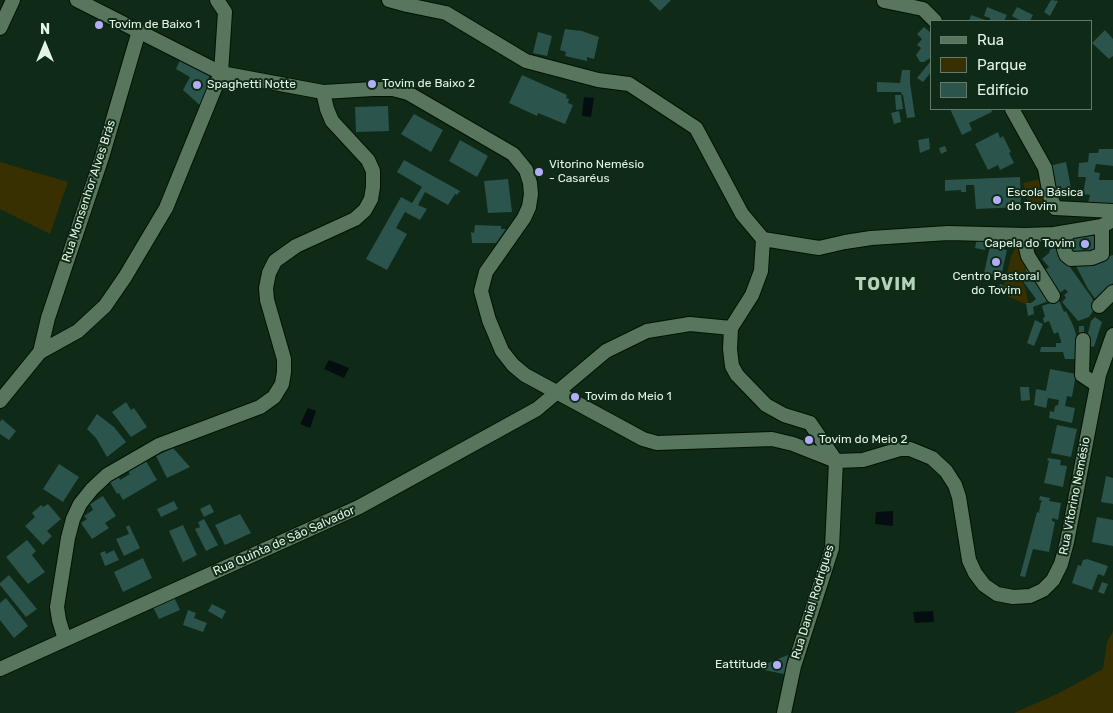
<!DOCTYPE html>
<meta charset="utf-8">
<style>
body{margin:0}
#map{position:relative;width:1113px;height:713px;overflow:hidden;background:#0f2a17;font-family:Rubik,sans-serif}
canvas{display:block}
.legend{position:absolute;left:930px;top:20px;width:162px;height:90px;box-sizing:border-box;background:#0f2a17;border:1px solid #647a6a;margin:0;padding:6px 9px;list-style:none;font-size:15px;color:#e3f3e6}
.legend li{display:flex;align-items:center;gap:10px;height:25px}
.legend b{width:25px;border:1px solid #647a6a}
.north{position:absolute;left:20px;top:20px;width:50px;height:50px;-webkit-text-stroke:4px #0f2a17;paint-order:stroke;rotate:0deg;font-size:14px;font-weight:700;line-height:20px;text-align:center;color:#e3f3e6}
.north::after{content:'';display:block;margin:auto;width:18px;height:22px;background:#e3f3e6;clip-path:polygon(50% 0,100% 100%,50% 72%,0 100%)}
</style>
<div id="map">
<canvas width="1113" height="713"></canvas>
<ul class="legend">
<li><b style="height:6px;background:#58755e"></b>Rua</li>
<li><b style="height:14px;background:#393002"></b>Parque</li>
<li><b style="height:14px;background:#2b544c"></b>Edifício</li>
</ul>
<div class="north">N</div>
</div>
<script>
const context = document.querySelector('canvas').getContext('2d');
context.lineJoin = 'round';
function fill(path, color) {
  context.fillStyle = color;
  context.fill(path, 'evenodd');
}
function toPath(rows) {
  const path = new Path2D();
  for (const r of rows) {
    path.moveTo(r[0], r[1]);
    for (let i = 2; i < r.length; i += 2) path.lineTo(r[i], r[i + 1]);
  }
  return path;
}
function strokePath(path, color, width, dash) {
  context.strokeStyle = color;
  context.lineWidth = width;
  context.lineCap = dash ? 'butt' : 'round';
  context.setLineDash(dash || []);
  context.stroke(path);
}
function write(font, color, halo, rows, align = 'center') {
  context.font = font + ' Rubik,sans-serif';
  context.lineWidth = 4;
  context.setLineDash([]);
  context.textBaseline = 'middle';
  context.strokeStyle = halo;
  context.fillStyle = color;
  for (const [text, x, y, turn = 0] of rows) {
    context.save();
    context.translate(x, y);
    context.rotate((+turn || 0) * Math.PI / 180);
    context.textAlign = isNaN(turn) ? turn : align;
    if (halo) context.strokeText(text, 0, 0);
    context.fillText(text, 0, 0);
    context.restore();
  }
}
const green = toPath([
 [0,162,68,182,50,234,0,209],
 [1040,179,1046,202,1029,206,1023,183],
 [1017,244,1030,265,1024,269,1028,276,1021,280,1025,287,1028,302,1025,304,1007,296,1010,288,1004,285,1011,257],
 [1113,631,1113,713,1014,713,1059,693,1103,669,1107,642]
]);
const water = toPath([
 [584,97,594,98,591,117,582,116],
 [329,360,349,368,344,378,324,369],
 [308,408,316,411,310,428,300,424],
 [893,511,893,526,875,524,876,512],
 [933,611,934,622,915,623,913,612]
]);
const building = toPath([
 [649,0,671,0,660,11],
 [1051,0,1058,1,1050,16,1044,12],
 [987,7,1007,15,1004,21,993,21,990,20,990,18,984,16],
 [1017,7,1033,15,1030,21,1018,21,1019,20,1012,16],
 [971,15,988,21,969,21],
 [924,27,932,34,932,57,924,62,920,62,916,55,921,48,917,45,922,39,917,34],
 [565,29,582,31,599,37,594,59,587,57,587,61,565,56,566,52,560,50],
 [1105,30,1113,39,1113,56,1109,59,1092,43],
 [538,32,552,36,547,56,533,53],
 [180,60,210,75,206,84,212,87,203,108,183,90,190,77,176,69],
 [930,62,932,71,923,82,917,78],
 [902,70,910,70,910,83,915,117,907,118,903,95,902,95,901,92,877,92,877,82,900,83],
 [522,75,567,95,566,98,569,99,568,103,573,105,565,124,538,113,537,116,509,103],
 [895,95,901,95,903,109,896,110],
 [388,106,389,131,356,132,355,107],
 [950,109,991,109,992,112,969,123,972,130,962,135],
 [899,111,901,122,894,124,891,113],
 [414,114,443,130,431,152,401,134],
 [998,132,1000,138,1003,136,1011,152,1009,153,1014,163,1000,170,998,165,988,170,975,144],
 [929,138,930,149,920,153,918,140],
 [460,140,488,156,477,177,449,161],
 [945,146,947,151,941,154,939,148],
 [1099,149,1113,149,1113,166,1096,164,1094,172,1100,173,1099,180,1113,180,1113,205,1088,203,1090,195,1083,194,1086,177,1078,177,1079,163,1088,162,1089,153,1098,153],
 [404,160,460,191,457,195,455,194,448,205,425,192,418,205,427,209,420,220,405,212,396,228,407,234,387,270,366,259,401,197,412,203,422,187,397,172],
 [1066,162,1071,188,1054,192,1048,166],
 [1020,177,1021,207,976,209,974,185,966,185,966,192,961,192,961,190,945,191,945,180],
 [508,179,512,212,488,213,484,181],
 [475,225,501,226,501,229,506,229,496,243,472,243,471,232,474,233],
 [1090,234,1099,237,1100,250,1091,256,1075,252,1069,247,1072,238],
 [988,237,985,250,975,248,977,238],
 [990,246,1007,250,1001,277,984,273],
 [1051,247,1058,250,1097,305,1089,317,1078,321,1062,302,1066,298,1064,295,1068,292,1065,289,1057,295,1041,273,1049,267,1042,259,1049,253],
 [1113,255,1113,283,1106,292,1100,293,1103,299,1099,304,1088,289,1076,266],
 [1030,266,1051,300,1033,307,1034,314,1028,316,1026,303,1031,303,1036,299,1022,280,1029,276,1025,269],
 [1000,284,1009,288,1006,295,997,291],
 [1059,300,1064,312,1066,311,1073,325,1081,350,1080,359,1065,359,1063,352,1040,352,1041,347,1056,347,1056,343,1061,343,1061,341,1058,332,1054,334,1049,321,1044,323,1043,318,1045,317,1042,306],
 [1095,317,1102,322,1094,347,1085,345,1091,321],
 [1035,320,1043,324,1034,346,1027,343],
 [1079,326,1084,326,1084,333,1079,333],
 [1050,369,1076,374,1072,397,1067,396,1065,406,1075,408,1072,423,1049,418,1050,411,1054,412,1055,406,1058,405,1059,400,1048,398,1046,408,1034,405,1036,389,1046,391],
 [1020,387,1029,387,1030,400,1021,401],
 [126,402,131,410,134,408,147,427,131,437,112,412],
 [97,414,114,427,126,442,107,457,96,438,87,429],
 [2,419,16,431,9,440,0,434,0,422],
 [1057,425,1077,429,1071,457,1051,453],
 [173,448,190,467,167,478,156,456],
 [1048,458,1061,460,1060,465,1067,466,1063,487,1044,483,1049,461,1047,460],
 [146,461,157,480,123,500,119,493,117,494,110,482,119,477,120,480,130,474,128,471],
 [59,464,79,477,63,502,43,489],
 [1106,476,1113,478,1113,504,1101,502],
 [103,496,116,516,105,523,109,528,92,539,81,523,87,519,84,516,93,510,90,504],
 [1040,496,1050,498,1049,501,1061,503,1058,520,1052,518,1052,521,1055,522,1049,552,1033,549,1025,577,1020,576,1037,512,1041,513,1039,512,1041,502,1043,501,1039,500],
 [174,501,178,509,161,517,157,509],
 [48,504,61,519,47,531,52,536,43,545,25,526,35,517,32,513,41,505,43,507],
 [210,504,214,512,204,517,200,509],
 [240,514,251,533,225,545,215,525],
 [1097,517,1113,520,1113,546,1092,542],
 [204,519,218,545,206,551,195,529,200,527,198,522],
 [129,525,140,548,124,556,116,539,129,534,126,527],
 [183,525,197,555,183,562,169,531],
 [27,540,36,551,32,555,45,572,28,584,6,557],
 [114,550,119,560,105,566,100,553,105,551,106,554],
 [143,558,152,578,123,592,114,572],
 [1087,559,1108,566,1104,576,1098,574,1092,590,1072,583,1078,565,1081,566,1083,560],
 [9,575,37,609,26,617,0,585,0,583],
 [1102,582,1108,584,1104,594,1098,592],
 [174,597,180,610,159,619,153,607],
 [6,598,28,626,14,638,0,620,0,603],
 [212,604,226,611,222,619,208,611],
 [188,610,196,613,194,618,207,623,203,632,183,625],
 [788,655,784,674,764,670,763,665]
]);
const minor = toPath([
 [389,0,407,5,446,13,526,61,598,80,629,84,696,128,742,214,763,239,819,248,845,242,871,238,948,233,1025,235,1054,234,1102,226,1113,220],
 [884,1,923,9,935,21],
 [0,28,13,0],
 [1012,109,1045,168,1050,196,1055,208,1113,211],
 [1067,232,1064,249,1066,255,1071,259,1092,258,1102,254,1102,226],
 [1025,235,1025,244,1028,256,1053,296],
 [763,239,761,271,752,295,731,328,730,349,732,366,737,375,766,405,784,415,810,423,836,461,832,548,794,666,784,713],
 [1099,306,1113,292],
 [1083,340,1082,375,1097,385],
 [40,352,48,318,102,157,139,31],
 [0,401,40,352,78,331,105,306,125,277,166,208,221,73,225,12,217,0],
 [65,640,59,620,57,607,68,538,73,519,80,504,92,489,107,475,159,445,260,407,274,397,282,384,284,372,284,359,267,300,266,288,269,273,275,261,296,246,355,219,365,210,371,199,373,187,373,171,368,160,332,121,327,109,323,92],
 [0,669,359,507,537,409,606,351,647,331,690,324,731,328]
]);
const tertiary = toPath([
 [77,0,221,73,323,92,373,89,393,89,408,93,513,154,526,170,530,183,531,194,529,207,524,218,486,272,481,291,489,320,502,351,513,365,525,375,573,401,643,439,657,443,772,439,793,444,836,461,863,460,900,449,910,449,932,458,946,471,955,485,959,497,969,560,975,573,984,585,997,594,1013,597,1030,596,1043,590,1053,580,1061,564,1067,542,1099,375,1113,335]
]);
const markers = [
 [99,25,5,"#b3adf9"],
 [372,84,5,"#b3adf9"],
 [197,85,5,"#b3adf9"],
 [539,172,5,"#b3adf9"],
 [997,200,5,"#b3adf9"],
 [1085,244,5,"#b3adf9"],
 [996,262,5,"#b3adf9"],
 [575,397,5,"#b3adf9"],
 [809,440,5,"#b3adf9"],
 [777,665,5,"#b3adf9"]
];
const poiNames = [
 ["Tovim de Baixo 1",109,25],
 ["Tovim de Baixo 2",382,84],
 ["Spaghetti Notte",207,85],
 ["Vitorino Nemésio",549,165],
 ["- Casaréus",549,179],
 ["Escola Básica",1007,193],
 ["do Tovim",1007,207],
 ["Capela do Tovim",1075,244,"right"],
 ["Centro Pastoral",996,277,"center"],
 ["do Tovim",996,291,"center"],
 ["Tovim do Meio 1",585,397],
 ["Tovim do Meio 2",819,440],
 ["Eattitude",767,665,"right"]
];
const streetNames = [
 ["Rua Monsenhor Alves Brás",89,191,-72],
 ["Rua Vitorino Nemésio",1075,496,-79],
 ["Rua Quinta de São Salvador",284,541,-24],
 ["Rua Daniel Rodrigues",813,602,-73]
];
const districtNames = [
 ["TOVIM",886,285]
];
fill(green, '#393002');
fill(water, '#040e10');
fill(building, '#2b544c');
strokePath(minor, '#001303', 16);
strokePath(tertiary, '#001303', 16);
strokePath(minor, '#58755e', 14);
strokePath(tertiary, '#58755e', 14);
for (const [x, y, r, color] of markers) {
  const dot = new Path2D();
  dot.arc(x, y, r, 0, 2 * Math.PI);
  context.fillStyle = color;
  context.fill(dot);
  strokePath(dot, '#0f2a17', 2);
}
write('12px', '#e3f3e6', '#0f2a17', poiNames, 'left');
write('12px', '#e3f3e6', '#0f2a17', streetNames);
context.letterSpacing = '1px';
write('bold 18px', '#b4d4ba', '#0f2a17', districtNames);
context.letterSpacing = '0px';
</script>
